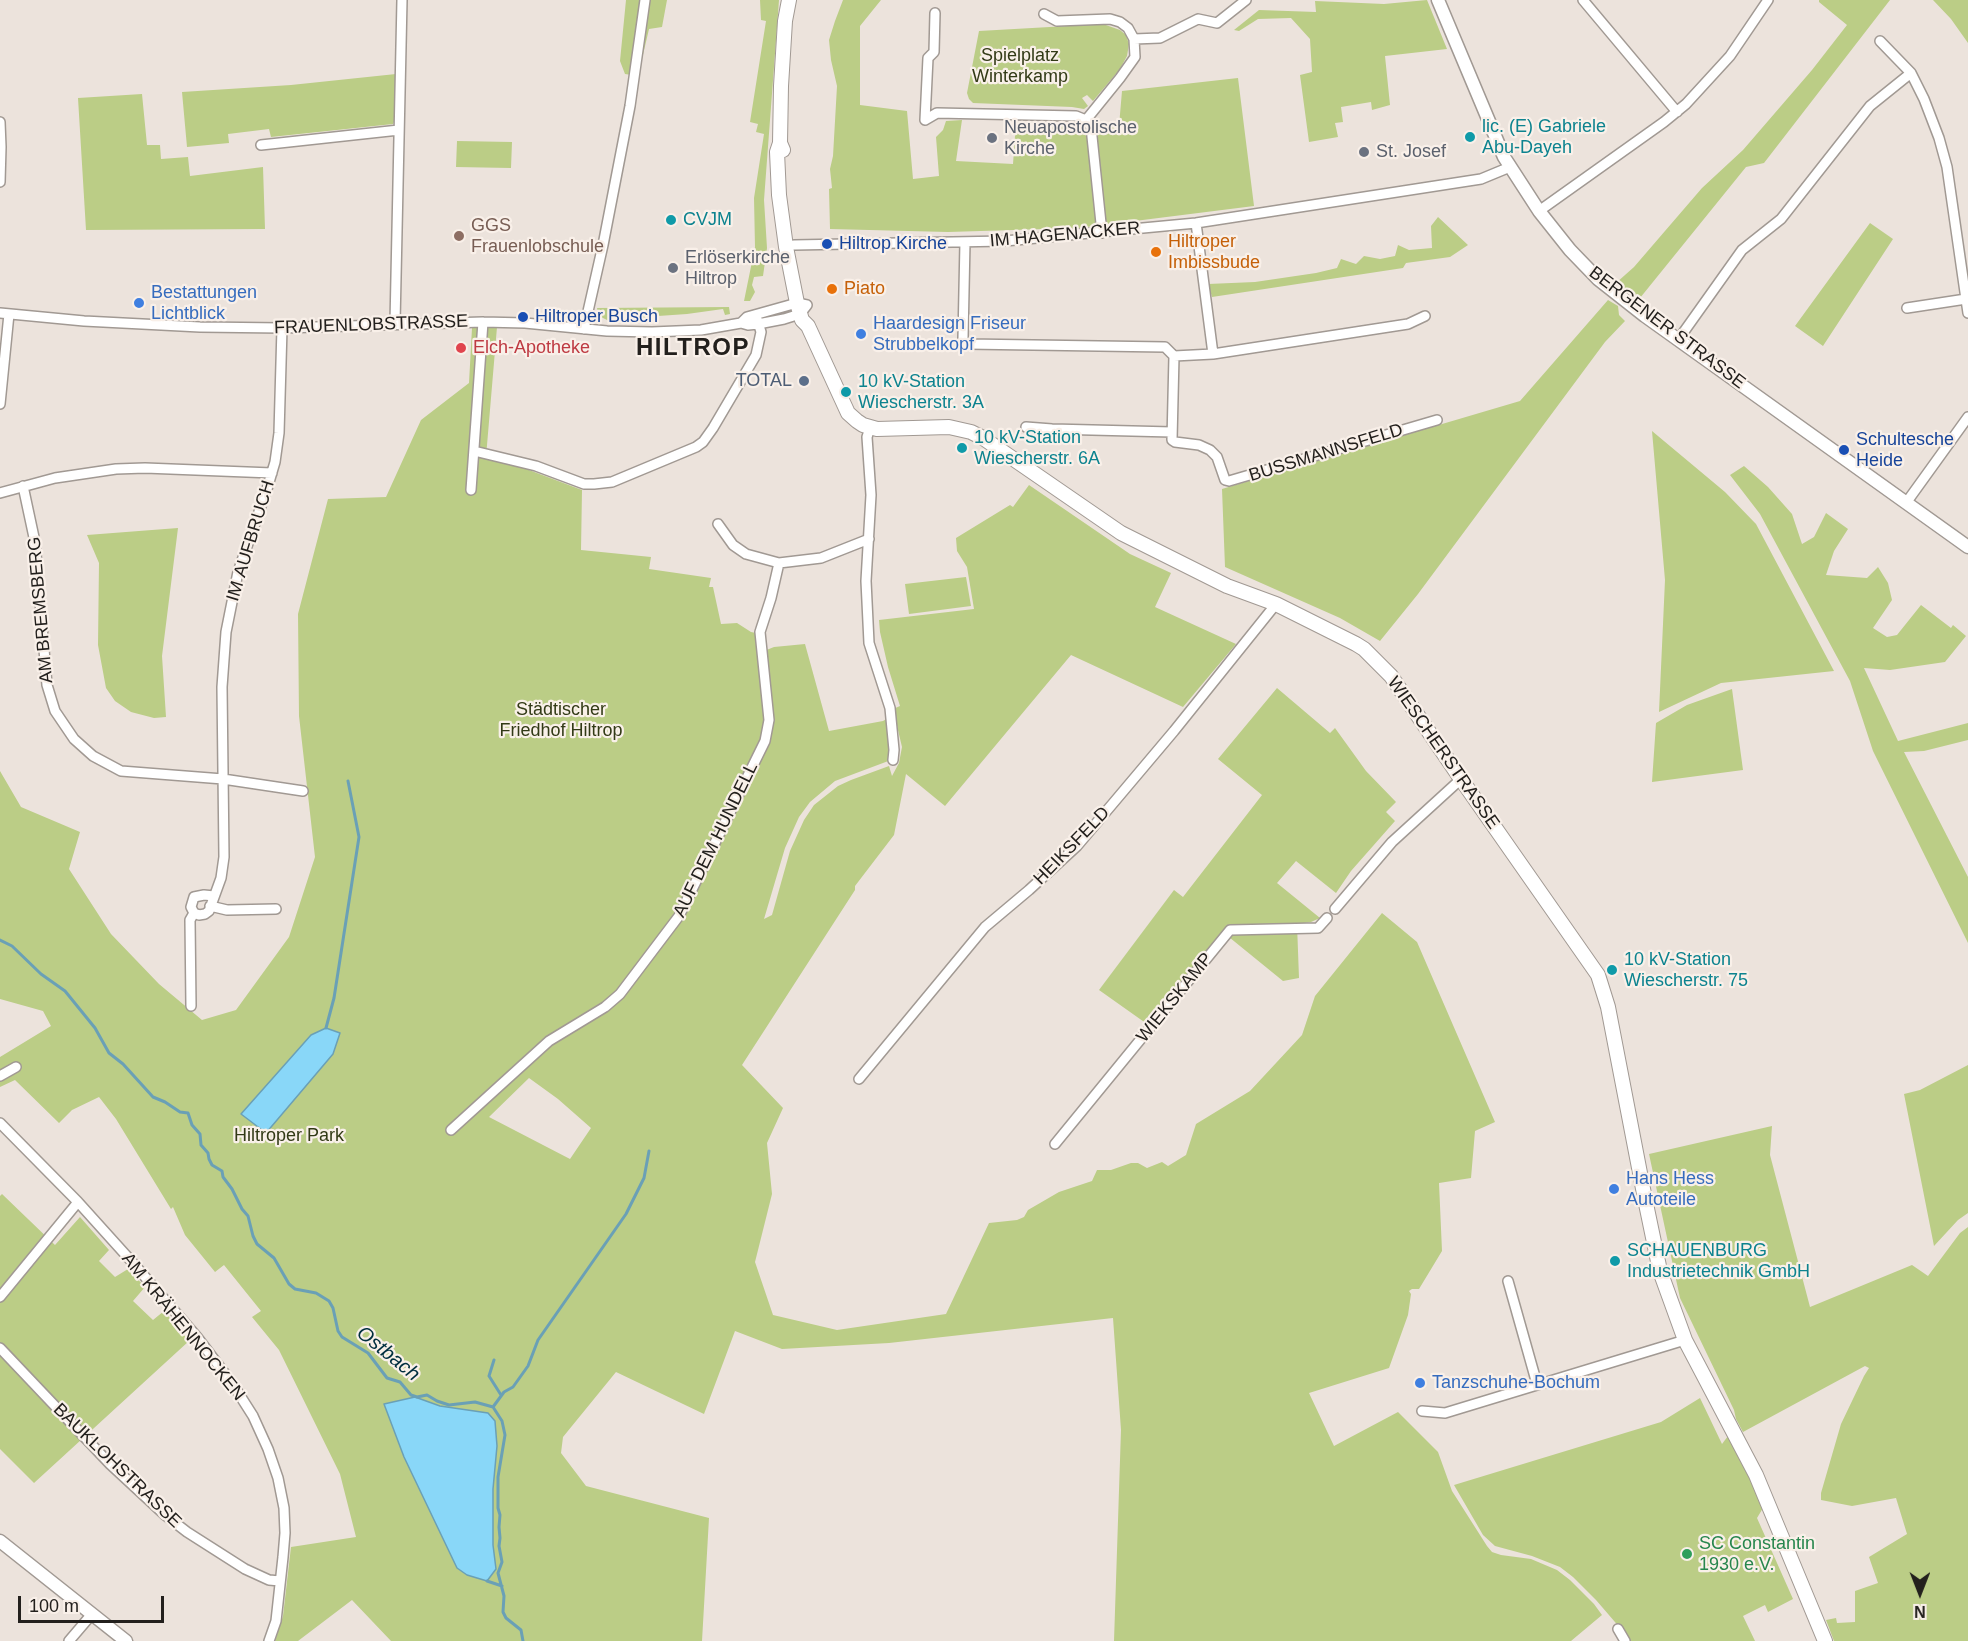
<!DOCTYPE html>
<meta charset="utf-8">
<style>
body{margin:0}
#map{position:relative;width:1968px;height:1641px;overflow:hidden;background:#ece3dc;font-family:Arial,sans-serif}
canvas{display:block}
.north{position:absolute;left:1890px;top:1563px;width:60px;height:60px;-webkit-text-stroke:4px #f9f0e9;paint-order:stroke;rotate:180deg;font-size:16px;font-weight:700;line-height:24px;text-align:center;color:#23201d}
.north::after{content:'';display:block;margin:auto;width:21px;height:27px;background:#23201d;clip-path:polygon(50% 0,100% 100%,50% 72%,0 100%)}
.scale{position:absolute;left:18px;top:1596px;width:146px;height:27px;box-sizing:border-box;border:3px solid #23201d;border-top:0;padding-left:8px;font-size:18px;line-height:21px;white-space:nowrap;color:#23201d;-webkit-text-stroke:4px #f9f0e9;paint-order:stroke}
</style>
<div id="map">
<canvas width="1968" height="1641"></canvas>
<div class="north">N</div>
<div class="scale">100 m</div>
</div>
<script>
const context = document.querySelector('canvas').getContext('2d');
context.lineJoin = 'round';
function fill(path, color) {
  context.fillStyle = color;
  context.fill(path, 'evenodd');
}
function toPath(rows) {
  const path = new Path2D();
  for (const r of rows) {
    path.moveTo(r[0], r[1]);
    for (let i = 2; i < r.length; i += 2) path.lineTo(r[i], r[i + 1]);
  }
  return path;
}
function strokePath(path, color, width, dash) {
  context.strokeStyle = color;
  context.lineWidth = width;
  context.lineCap = dash ? 'butt' : 'round';
  context.setLineDash(dash || []);
  context.stroke(path);
}
function write(font, color, halo, rows, align = 'center') {
  context.font = font + ' Arial,sans-serif';
  context.lineWidth = 4.5;
  context.setLineDash([]);
  context.textBaseline = 'middle';
  context.strokeStyle = halo;
  context.fillStyle = color;
  for (const [text, x, y, turn = 0] of rows) {
    context.save();
    context.translate(x, y);
    context.rotate((+turn || 0) * Math.PI / 180);
    context.textAlign = isNaN(turn) ? turn : align;
    if (halo) context.strokeText(text, 0, 0);
    context.fillText(text, 0, 0);
    context.restore();
  }
}
const green = toPath([
 [626,0,667,0,662,27,649,29,638,76,625,74,620,61],
 [760,0,779,0,764,200,767,248,763,276,754,277,752,285,755,292,750,301,744,301,755,247,754,198,764,134,756,132,758,124,750,122,766,21,761,20],
 [843,0,881,0,860,26,860,105,907,111,913,179,939,176,936,137,943,130,946,121,962,120,956,161,1013,164,1016,122,1119,126,1122,91,1238,78,1254,206,1079,228,948,232,830,229,829,189,832,188,830,169,833,156,837,86,831,60,829,40,835,21],
 [1427,0,1447,49,1385,56,1390,105,1372,110,1371,102,1341,107,1343,122,1335,123,1338,137,1309,142,1300,75,1312,72,1310,39,1291,18,1258,19,1239,31,1234,30,1259,10,1316,12,1315,1,1384,4],
 [1819,0,1890,0,1764,163,1746,167,1640,298,1628,292,1616,283,1634,267,1702,188,1743,150,1812,70,1847,25,1819,2],
 [1933,0,1968,0,1968,43,1951,19],
 [1103,24,1120,30,1126,35,1129,44,1127,56,1120,69,1093,101,1087,95,1082,98,1088,106,1084,109,1072,107,973,103,969,99,967,93,979,31],
 [396,74,395,120,393,124,271,137,269,129,228,134,229,143,187,147,182,92,291,85],
 [142,94,147,145,160,145,161,159,188,157,190,176,263,167,265,229,86,230,78,98],
 [457,141,512,142,511,168,456,167],
 [1438,217,1468,245,1450,257,1406,263,1403,268,1212,297,1208,284,1255,282,1316,273,1337,268,1341,259,1356,264,1364,256,1380,259,1395,256,1398,245,1409,250,1432,248,1431,226],
 [1870,223,1893,239,1823,346,1795,326],
 [1608,300,1618,306,1619,315,1625,321,1605,342,1418,594,1380,641,1340,618,1225,567,1222,489,1520,401],
 [729,307,730,314,725,315,723,309,687,314,658,316,658,322,643,322,642,316,614,315,613,321,609,321,599,316,597,308],
 [497,327,486,457,513,464,582,490,581,550,651,557,649,569,711,578,709,587,713,587,721,624,737,623,751,632,756,633,759,653,774,647,805,644,829,731,883,721,888,718,891,760,835,781,810,802,799,817,785,848,764,919,772,915,790,851,804,820,814,805,838,786,851,780,889,766,892,776,899,763,902,747,893,709,900,706,888,667,880,632,879,620,974,609,967,567,957,551,956,538,1010,505,1013,507,1029,485,1130,554,1171,573,1155,607,1236,644,1183,707,1071,655,945,806,906,774,894,835,855,886,855,890,742,1065,783,1108,767,1143,772,1194,755,1262,773,1315,837,1330,946,1314,989,1223,1017,1220,1024,1217,1028,1210,1059,1192,1092,1181,1097,1170,1111,1170,1131,1163,1138,1163,1147,1168,1162,1162,1168,1166,1186,1155,1196,1124,1250,1091,1302,1035,1315,996,1382,913,1417,942,1495,1122,1475,1131,1471,1178,1439,1183,1442,1251,1419,1289,1412,1289,1409,1291,1411,1294,1408,1315,1389,1368,1309,1393,1334,1446,1398,1412,1438,1452,1452,1491,1487,1546,1492,1552,1501,1555,1531,1559,1557,1570,1570,1580,1594,1604,1602,1615,1571,1641,1114,1641,1121,1430,1113,1318,889,1343,782,1349,735,1331,704,1414,616,1372,563,1437,561,1453,586,1486,709,1518,702,1641,391,1641,352,1600,298,1641,275,1641,283,1616,291,1547,356,1537,340,1474,279,1350,252,1317,261,1311,224,1265,215,1272,185,1235,173,1207,171,1209,116,1119,99,1097,72,1110,59,1123,15,1080,0,1087,0,1057,51,1026,43,1011,0,999,0,771,21,807,80,832,69,869,111,934,159,984,202,1020,236,1010,289,937,315,857,299,716,298,614,328,499,386,497,421,420,469,383,472,328],
 [529,1078,558,1099,591,1128,570,1159,489,1117],
 [1652,431,1725,492,1756,524,1834,671,1721,683,1659,712,1665,580],
 [1744,466,1768,487,1792,514,1802,544,1814,537,1826,513,1848,529,1834,551,1826,575,1867,578,1878,567,1888,583,1892,600,1873,628,1887,637,1897,635,1921,605,1951,628,1953,625,1966,636,1945,662,1890,670,1864,668,1898,741,1968,723,1968,740,1924,751,1904,752,1968,877,1968,943,1873,751,1850,681,1760,514,1730,475],
 [178,528,162,656,166,717,154,718,131,712,115,701,106,688,98,645,99,563,87,535],
 [966,577,971,606,909,614,905,584],
 [1277,688,1330,733,1335,728,1366,771,1396,802,1386,812,1395,821,1351,871,1336,893,1296,861,1277,883,1320,918,1311,922,1297,924,1299,978,1283,981,1224,933,1147,1024,1099,990,1174,890,1183,897,1262,795,1218,759],
 [1732,689,1743,770,1652,782,1656,723,1687,705],
 [1968,1065,1968,1213,1958,1220,1934,1246,1904,1094,1920,1090],
 [1772,1126,1770,1155,1810,1307,1912,1265,1928,1276,1960,1233,1968,1227,1968,1641,1834,1641,1826,1620,1836,1618,1837,1623,1855,1622,1855,1591,1878,1583,1869,1557,1907,1534,1896,1498,1852,1506,1821,1500,1821,1493,1841,1424,1864,1376,1869,1368,1865,1366,1743,1432,1736,1419,1734,1410,1680,1298,1649,1154],
 [2,1194,55,1245,80,1217,109,1250,99,1261,115,1277,128,1269,145,1287,133,1301,153,1320,164,1311,189,1341,34,1483,0,1449,0,1196],
 [1700,1398,1722,1444,1728,1436,1752,1483,1763,1508,1757,1518,1793,1599,1768,1612,1765,1605,1743,1616,1755,1641,1629,1641,1621,1629,1596,1600,1573,1577,1560,1567,1532,1556,1495,1546,1483,1535,1454,1485,1661,1422]
]);
const water = toPath([
 [326,1028,340,1033,333,1054,266,1133,241,1114,311,1035,326,1028],
 [415,1397,440,1406,488,1413,495,1421,497,1446,493,1489,493,1545,496,1569,487,1581,467,1575,457,1568,404,1457,384,1404,415,1397]
]);
const stream = toPath([
 [0,940,12,946,41,974,65,991,95,1028,109,1053,123,1064,153,1097,165,1102,180,1112,188,1113,192,1125,200,1134,201,1145,208,1153,209,1159,212,1165,222,1171,223,1177,232,1189,242,1209,248,1216,253,1236,257,1244,274,1258,289,1284,295,1289,316,1293,329,1301,333,1308,338,1331,342,1337,368,1353,387,1378,400,1382,411,1395,417,1397,427,1395,437,1401,449,1405,475,1402,493,1407,502,1421,505,1435,498,1477,498,1508,500,1515,499,1527,500,1538,499,1546,502,1562,498,1573,504,1596,503,1612,506,1618,521,1630,523,1641],
 [326,1028,334,998,359,837,348,781],
 [253,1132,258,1128],
 [494,1360,489,1376,501,1395],
 [493,1407,504,1392,513,1387,528,1366,538,1340,626,1214,644,1178,649,1151],
 [487,1581,502,1586]
]);
const minor = toPath([
 [1583,0,1677,112],
 [1044,14,1057,21,1110,19,1120,22,1128,28,1134,39,1135,57,1120,78,1086,120],
 [1134,39,1160,38,1198,19,1217,23,1246,0],
 [1880,41,1911,73,1924,99,1939,138,1947,167,1968,313],
 [925,120,937,113,1076,116,1086,120,1091,127,1102,233],
 [925,120,928,58,934,52,935,13],
 [0,122,1,147,0,182],
 [261,145,399,130],
 [1539,211,1664,122,1686,104,1730,56,1768,0],
 [1196,223,1213,354],
 [965,242,963,338,964,343,967,344,1165,347,1174,356,1213,354,1408,324,1425,316],
 [794,245,1005,241,1196,223,1481,179,1510,167],
 [1907,308,1966,299],
 [0,313,84,321,200,327,282,328,483,322,525,323,607,331,652,332,701,330,741,323,748,325,758,324,784,319,800,314,807,305,797,303,747,317,741,323],
 [395,323,402,0],
 [584,329,603,245,630,106,645,0],
 [1678,340,1742,250,1781,219,1870,106,1911,73],
 [1174,356,1172,440,1175,442,1199,445,1210,450,1217,457,1225,480,1229,481,1437,420],
 [0,404,9,314],
 [1026,427,1052,429,1172,432],
 [870,428,867,437,871,495,866,581,869,643,890,708,894,750,893,760],
 [474,451,536,466,584,484,594,484,612,482,696,447,703,442,713,428,756,355,761,332,757,319],
 [23,486,35,542,47,685,55,711,74,739,93,756,121,771,223,779,303,791],
 [471,490,483,322],
 [0,493,55,478,116,469,145,468,272,473],
 [1906,503,1968,417],
 [718,524,733,545,746,554,779,563,821,558,869,539],
 [214,896,204,895,194,897,191,907,194,913,199,915,205,914,209,911,221,878,224,857,222,687,226,632,238,572,267,489,275,462,279,433,282,328],
 [210,906,227,910,276,909],
 [1335,909,1392,842,1461,779],
 [191,1006,190,920,194,913],
 [0,1076,16,1067],
 [859,1079,985,927,1029,890,1077,846,1174,731,1276,604],
 [0,1123,78,1202,133,1263,197,1337,232,1383,253,1416,268,1449,278,1478,284,1508,285,1533,283,1557,276,1621,269,1641],
 [451,1130,549,1041,605,1007,620,994,679,916,765,741,769,720,760,632,771,598,779,563],
 [1055,1144,1230,930,1318,928,1327,918],
 [1508,1281,1537,1384],
 [0,1297,78,1202],
 [0,1348,110,1464,165,1515,187,1532,245,1569,269,1580,280,1581],
 [1422,1411,1445,1413,1685,1340],
 [1618,1629,1625,1641],
 [69,1641,92,1614]
]);
const tertiary = toPath([
 [1438,0,1504,157,1539,211,1570,250,1598,279,1645,316,1968,547],
 [0,1541,126,1641]
]);
const secondary = toPath([
 [780,143,777,152,779,195,786,247,797,303,802,320,808,326,848,413,857,421,863,425,877,429,949,427,971,432,983,438,1121,533,1227,586,1276,604,1356,644,1364,649,1391,676,1461,779,1598,975,1608,1007,1645,1199,1660,1271,1685,1340,1756,1475,1825,1641],
 [783,150,780,143,781,86,785,21,789,0]
]);
const markers = [
 [1470,137,6,"#0f9aa8"],
 [992,138,6,"#6b7280"],
 [1364,152,6,"#6b7280"],
 [671,220,6,"#0f9aa8"],
 [459,236,6,"#8d6e63"],
 [827,244,6,"#1a4fb4"],
 [1156,252,6,"#e8710a"],
 [673,268,6,"#6b7280"],
 [832,289,6,"#e8710a"],
 [139,303,6,"#3f7fe0"],
 [523,317,6,"#1a4fb4"],
 [861,334,6,"#3f7fe0"],
 [461,348,6,"#e0444e"],
 [804,381,6,"#5c6f8a"],
 [846,392,6,"#0f9aa8"],
 [962,448,6,"#0f9aa8"],
 [1844,450,6,"#1a4fb4"],
 [1612,970,6,"#0f9aa8"],
 [1614,1189,6,"#3f7fe0"],
 [1615,1261,6,"#0f9aa8"],
 [1420,1383,6,"#3f7fe0"],
 [1687,1554,6,"#2e9e5b"]
];
const parkNames = [
 ["Spielplatz",1020,56],
 ["Winterkamp",1020,77],
 ["Städtischer",561,710],
 ["Friedhof Hiltrop",561,731],
 ["Hiltroper Park",289,1136]
];
const cultureNames = [
 ["lic. (E) Gabriele",1482,127],
 ["Abu-Dayeh",1482,148],
 ["CVJM",683,220],
 ["10 kV-Station",858,382],
 ["Wiescherstr. 3A",858,403],
 ["10 kV-Station",974,438],
 ["Wiescherstr. 6A",974,459],
 ["10 kV-Station",1624,960],
 ["Wiescherstr. 75",1624,981],
 ["SCHAUENBURG",1627,1251],
 ["Industrietechnik GmbH",1627,1272]
];
const worshipNames = [
 ["Neuapostolische",1004,128],
 ["Kirche",1004,149],
 ["St. Josef",1376,152],
 ["Erlöserkirche",685,258],
 ["Hiltrop",685,279]
];
const educationNames = [
 ["GGS",471,226],
 ["Frauenlobschule",471,247]
];
const streetNames = [
 ["IM HAGENACKER",1065,235,-5],
 ["FRAUENLOBSTRASSE",371,325,-2],
 ["BERGENER STRASSE",1667,328,37],
 ["BUSSMANNSFELD",1326,453,-17],
 ["IM AUFBRUCH",251,541,-73],
 ["AM BREMSBERG",41,610,-95],
 ["WIESCHERSTRASSE",1443,753,55],
 ["AUF DEM HUNDELL",716,840,-64],
 ["HEIKSFELD",1072,846,-46],
 ["WIEKSKAMP",1175,998,-51],
 ["AM KRÄHENNOCKEN",183,1327,51],
 ["BAUKLOHSTRASSE",117,1466,44]
];
const foodNames = [
 ["Hiltroper",1168,242],
 ["Imbissbude",1168,263],
 ["Piato",844,289]
];
const transitNames = [
 ["Hiltrop Kirche",839,244],
 ["Hiltroper Busch",535,317],
 ["Schultesche",1856,440],
 ["Heide",1856,461]
];
const shopNames = [
 ["Bestattungen",151,293],
 ["Lichtblick",151,314],
 ["Haardesign Friseur",873,324],
 ["Strubbelkopf",873,345],
 ["Hans Hess",1626,1179],
 ["Autoteile",1626,1200],
 ["Tanzschuhe-Bochum",1432,1383]
];
const healthNames = [
 ["Elch-Apotheke",473,348]
];
const serviceNames = [
 ["TOTAL",792,381]
];
const leisureNames = [
 ["SC Constantin",1699,1544],
 ["1930 e.V.",1699,1565]
];
const waterNames = [
 ["Ostbach",388,1354,39]
];
const districtNames = [
 ["HILTROP",693,348]
];
fill(green, '#bbcd86');
fill(water, '#89d7f8');
strokePath(water, '#6aa0b6', 1.5);
strokePath(stream, '#6aa0b6', 3);
strokePath(minor, '#a19993', 12);
strokePath(tertiary, '#a19993', 15);
strokePath(secondary, '#a19993', 16);
strokePath(minor, '#fff', 9);
strokePath(tertiary, '#fff', 12);
strokePath(secondary, '#fff', 14);
for (const [x, y, r, color] of markers) {
  const dot = new Path2D();
  dot.arc(x, y, r, 0, 2 * Math.PI);
  context.fillStyle = color;
  context.fill(dot);
  strokePath(dot, '#f9f0e9', 2);
}
write('18px', '#323a16', '#f9f0e9', parkNames);
write('18px', '#0d838f', '#f9f0e9', cultureNames, 'left');
write('18px', '#5b616d', '#f9f0e9', worshipNames, 'left');
write('18px', '#785e54', '#f9f0e9', educationNames, 'left');
write('18px', '#23201d', '#f9f0e9', streetNames);
write('18px', '#c56008', '#f9f0e9', foodNames, 'left');
write('18px', '#164399', '#f9f0e9', transitNames, 'left');
write('18px', '#366cbe', '#f9f0e9', shopNames, 'left');
write('18px', '#be3a42', '#f9f0e9', healthNames, 'left');
write('18px', '#4e5e75', '#f9f0e9', serviceNames, 'right');
write('18px', '#27864d', '#f9f0e9', leisureNames, 'left');
write('italic 20px', '#002f3f', '#f9f0e9', waterNames);
context.letterSpacing = '1.5px';
write('bold 24px', '#23201d', '#f9f0e9', districtNames);
context.letterSpacing = '0px';
</script>
